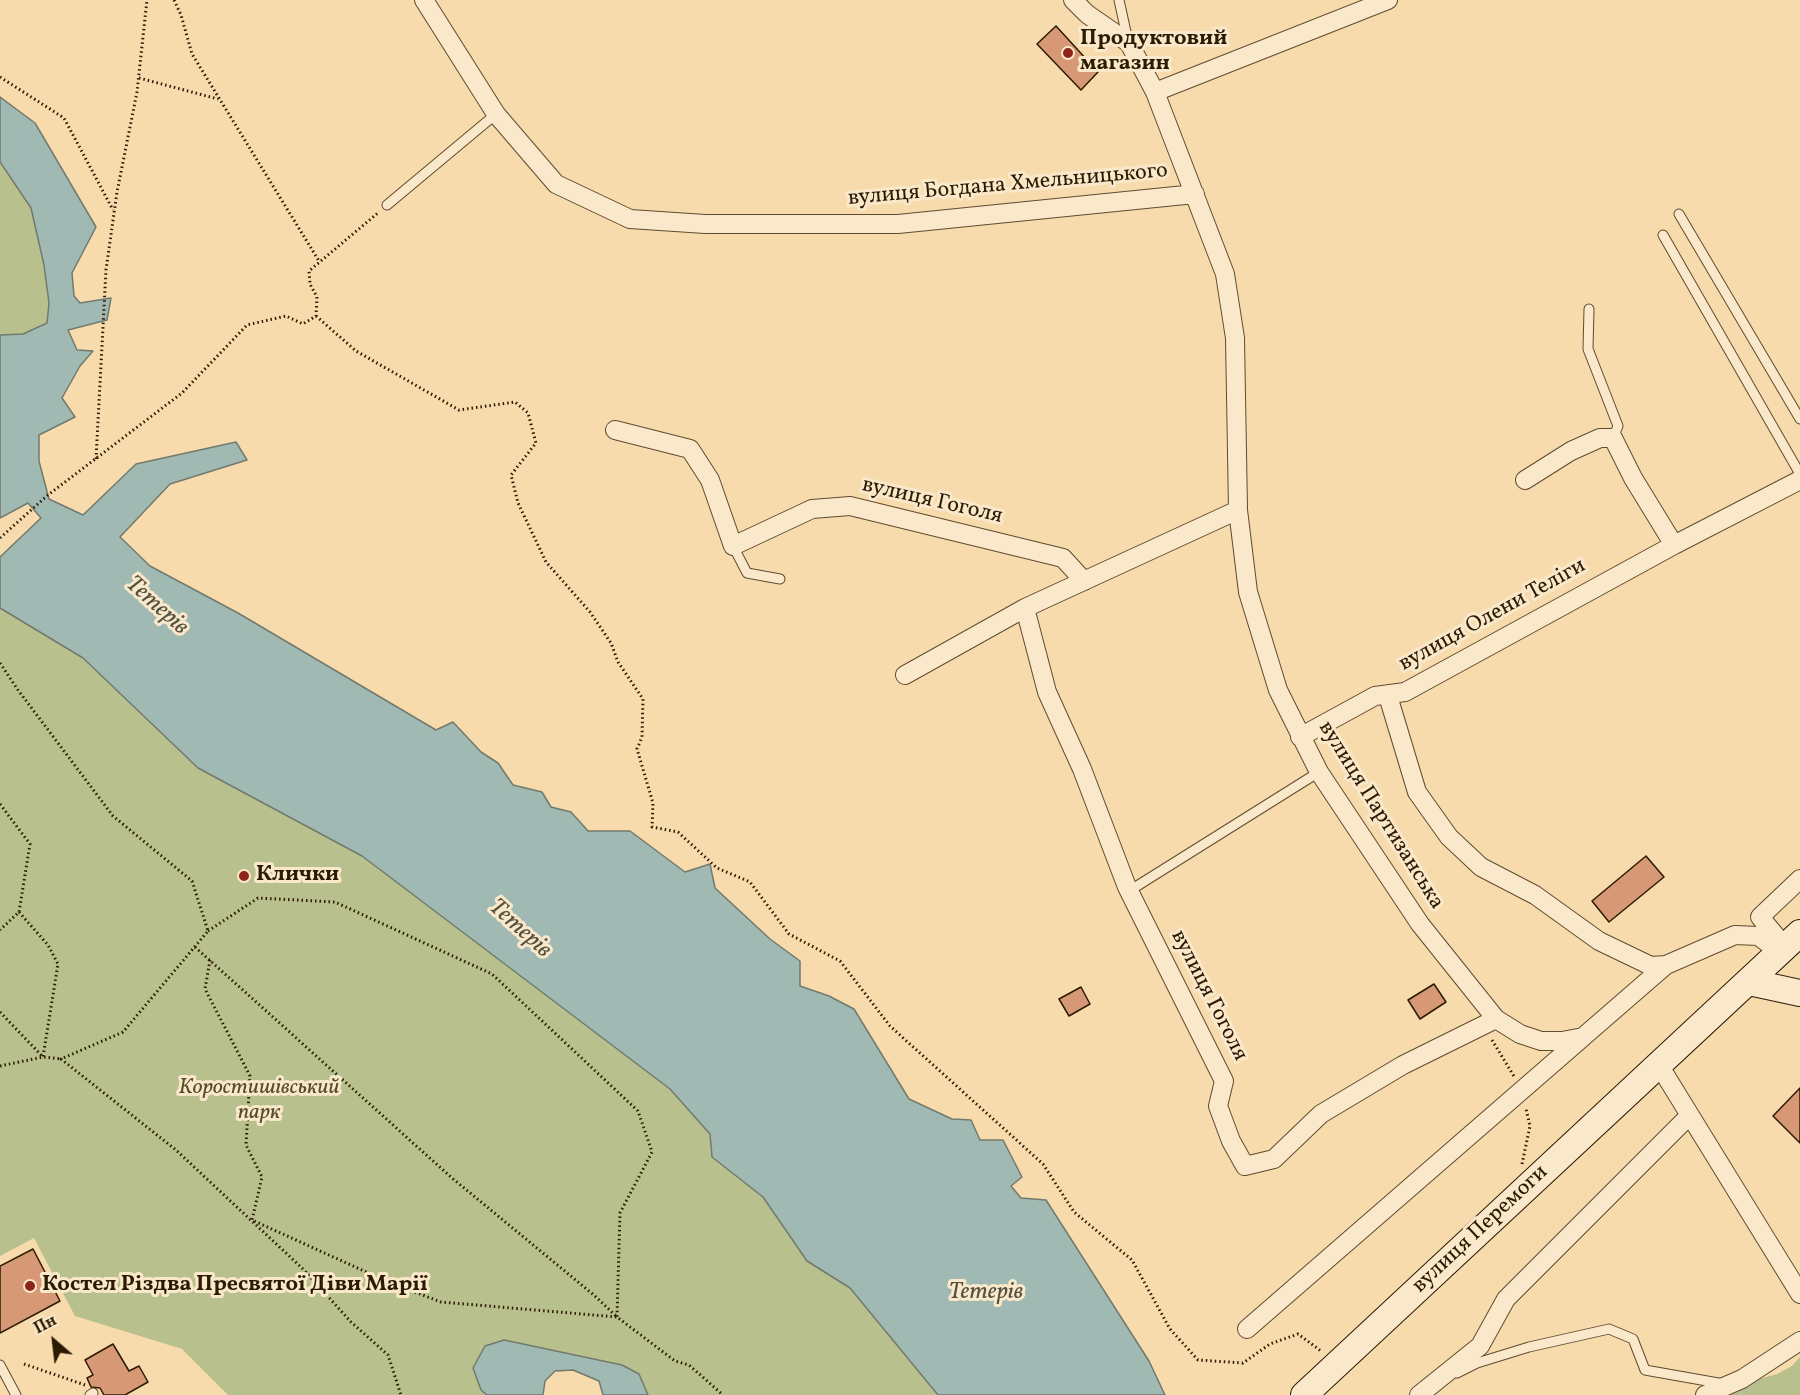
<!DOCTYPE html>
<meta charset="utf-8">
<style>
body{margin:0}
#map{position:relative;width:1800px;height:1395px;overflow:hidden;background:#f7dbad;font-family:Vollkorn,serif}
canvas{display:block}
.north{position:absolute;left:24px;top:1311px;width:60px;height:60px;-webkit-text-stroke:4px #fae8ca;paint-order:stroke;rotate:332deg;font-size:16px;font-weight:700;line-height:24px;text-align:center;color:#2c1b03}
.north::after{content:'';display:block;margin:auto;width:21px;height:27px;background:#2c1b03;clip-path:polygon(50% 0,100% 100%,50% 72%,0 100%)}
</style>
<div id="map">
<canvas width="1800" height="1395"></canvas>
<div class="north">Пн</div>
</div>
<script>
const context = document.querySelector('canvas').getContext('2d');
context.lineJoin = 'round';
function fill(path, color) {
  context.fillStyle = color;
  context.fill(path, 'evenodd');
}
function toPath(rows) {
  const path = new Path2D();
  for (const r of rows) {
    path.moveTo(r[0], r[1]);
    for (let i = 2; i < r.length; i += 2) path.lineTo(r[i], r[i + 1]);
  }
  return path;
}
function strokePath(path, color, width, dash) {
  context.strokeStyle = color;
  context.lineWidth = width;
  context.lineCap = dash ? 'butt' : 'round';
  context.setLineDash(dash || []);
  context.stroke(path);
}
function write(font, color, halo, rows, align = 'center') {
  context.font = font + ' Vollkorn,serif';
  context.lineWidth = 6;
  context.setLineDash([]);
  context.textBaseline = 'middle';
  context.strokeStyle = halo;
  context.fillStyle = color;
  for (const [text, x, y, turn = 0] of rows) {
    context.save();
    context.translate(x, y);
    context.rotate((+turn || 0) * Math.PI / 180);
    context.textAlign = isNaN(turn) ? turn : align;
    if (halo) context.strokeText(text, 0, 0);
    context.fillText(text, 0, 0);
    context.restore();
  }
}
const green = toPath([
 [0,162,31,208,44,265,49,303,47,322,23,334,0,335],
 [0,608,83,658,199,768,362,856,670,1089,710,1134,712,1157,763,1197,807,1261,850,1288,938,1395,648,1395,639,1374,504,1340,481,1390,487,1395,228,1395,182,1349,75,1316,34,1238,0,1256],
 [1800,1357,1800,1395,1715,1395,1741,1384,1777,1374,1792,1366]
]);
const water = toPath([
 [0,97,35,123,96,227,72,273,74,296,80,303,111,298,107,320,68,330,77,350,93,351,80,366,62,398,75,417,39,435,39,461,49,499,83,515,136,464,236,442,247,460,170,484,120,537,150,566,238,613,436,730,453,722,481,752,498,763,513,785,542,792,551,807,571,812,588,831,630,831,685,872,710,864,715,888,770,939,800,961,800,986,829,996,854,1009,909,1099,952,1119,971,1120,980,1140,1003,1140,1022,1177,1011,1186,1021,1198,1046,1200,1149,1361,1165,1395,938,1395,850,1288,807,1261,763,1197,712,1157,710,1134,670,1089,362,856,198,768,83,658,0,608,0,557,41,518,28,503,0,518,0,335,23,334,47,323,49,303,44,265,31,208,0,162,0,97],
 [504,1340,622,1365,639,1374,648,1395,603,1395,599,1381,573,1370,555,1371,545,1381,543,1395,487,1395,481,1390,473,1368,485,1346,504,1340]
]);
const building = toPath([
 [1056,26,1098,72,1081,90,1037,44,1056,26],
 [1646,856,1664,877,1609,922,1592,901,1646,856],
 [1434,984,1446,1002,1420,1019,1408,1000,1434,984],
 [1081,987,1090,1004,1069,1016,1059,999,1081,987],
 [1800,1088,1800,1143,1773,1116,1800,1088],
 [33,1249,60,1301,0,1333,0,1266,33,1249],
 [113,1344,129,1371,139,1366,148,1382,125,1395,104,1395,100,1388,91,1387,87,1378,93,1375,85,1360,113,1344]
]);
const path = toPath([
 [174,0,181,15,192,54,319,261],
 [0,77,64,118,113,210],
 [139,78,218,99],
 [316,316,356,351,459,410,515,402,528,413,536,443,511,475,518,503,546,562,590,612,611,643,618,662,643,699,642,737,637,749,653,803,652,827,678,832,717,868,750,882,789,934,840,961,890,1026,1043,1164,1074,1212,1132,1260,1170,1329,1198,1360,1243,1363,1270,1344,1298,1334,1321,1351],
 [96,459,106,270,117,192,137,92,147,0],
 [0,538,48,495,182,393,247,325,286,316,303,324,316,316,317,297,310,284,309,271,379,212],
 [0,663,18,690,113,816,192,881,208,931,123,1032,61,1059,176,1150,303,1269,351,1322,388,1355,401,1395],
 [0,804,30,844,19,912,0,930],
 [19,912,48,945,58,964,43,1057],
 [208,931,258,898,335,902,492,974,638,1111,652,1152,620,1213,617,1317],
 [195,947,452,1178,595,1296,616,1316],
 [210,960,205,989,250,1076,246,1145,262,1177,252,1220,386,1281,441,1302,617,1317,675,1361,689,1365,723,1395],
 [0,1012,43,1057],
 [1492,1040,1515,1078],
 [0,1066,43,1057,61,1059],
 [1522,1164,1530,1126,1526,1109],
 [24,1364,85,1385]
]);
const lane = toPath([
 [1119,0,1128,41],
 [387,205,496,114],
 [1679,214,1800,419],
 [1663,235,1800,474],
 [1589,309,1588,349,1618,426,1613,438],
 [733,546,747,573,780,579],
 [1129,891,1319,772],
 [0,1365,16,1395],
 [1457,1373,1477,1363,1529,1347,1609,1329,1633,1339,1645,1370,1724,1384],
 [90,1395,93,1393]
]);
const street = toPath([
 [424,0,496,114,556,184,630,219,705,224,898,224,1195,194],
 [1073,0,1087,14,1129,43,1155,92,1225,274,1235,338,1238,510,1248,592,1278,690,1319,772,1420,924,1496,1019,1520,1034,1541,1041,1562,1041,1583,1037,1666,965,1735,935,1758,936,1780,952],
 [1155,92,1388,0],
 [615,430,690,449,710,480,733,546,812,509,850,506,1063,558,1084,581],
 [1525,480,1571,451,1600,438,1613,438,1633,478,1674,545],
 [1238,510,1025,608,1047,692,1082,769,1127,887,1224,1081,1218,1106,1231,1141,1245,1166,1274,1159,1321,1114,1403,1065,1496,1019],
 [905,675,1025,608],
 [1388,696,1417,792,1449,837,1481,867,1535,895,1599,941,1651,966,1666,965],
 [1300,737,1375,696,1405,692,1674,545,1800,480],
 [1785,947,1760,917,1800,879],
 [1659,1065,1800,1294],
 [1247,1329,1582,1038],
 [1419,1395,1480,1346,1506,1299,1690,1115],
 [1705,1395,1742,1379,1800,1341]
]);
const secondary = toPath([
 [1749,982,1800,993],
 [1304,1395,1800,933]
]);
const markers = [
 [1068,53,6,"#8f2418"],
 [244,876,6,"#8f2418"],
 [30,1286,6,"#8f2418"]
];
const poiNames = [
 ["Продуктовий",1080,40],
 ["магазин",1080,65],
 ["Клички",256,876],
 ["Костел Різдва Пресвятої Діви Марії",42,1286]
];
const streetNames = [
 ["вулиця Богдана Хмельницького",1008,186,-5],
 ["вулиця Гоголя",932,502,13],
 ["вулиця Олени Теліги",1493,616,-29],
 ["вулиця Партизанська",1380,816,58],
 ["вулиця Гоголя",1208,996,63],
 ["вулиця Перемоги",1481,1230,-43]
];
const parkNames = [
 ["Коростишівський",259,1089],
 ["парк",259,1114]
];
const waterNames = [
 ["Тетерів",156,607,42],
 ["Тетерів",519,930,42],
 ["Тетерів",986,1294]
];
fill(green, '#b8c18d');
fill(water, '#a0b9b3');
strokePath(water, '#727a6d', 1.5);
fill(building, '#d79975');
strokePath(building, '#2c1b03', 1.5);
strokePath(lane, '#5f4b2e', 11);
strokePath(street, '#5f4b2e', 20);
strokePath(secondary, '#2c1b03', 28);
strokePath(path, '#2c1b03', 3, [1.5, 3]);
strokePath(lane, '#fae8ca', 9);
strokePath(street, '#fae8ca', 18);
strokePath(secondary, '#fae8ca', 26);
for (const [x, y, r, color] of markers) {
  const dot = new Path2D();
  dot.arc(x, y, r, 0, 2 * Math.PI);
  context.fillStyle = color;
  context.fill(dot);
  strokePath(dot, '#fae8ca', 2);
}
write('bold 22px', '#2c1b03', '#fae8ca', poiNames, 'left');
write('22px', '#2c1b03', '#fae8ca', streetNames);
write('italic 22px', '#564d2c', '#fae8ca', parkNames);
write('italic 24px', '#555241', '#fae8ca', waterNames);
</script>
